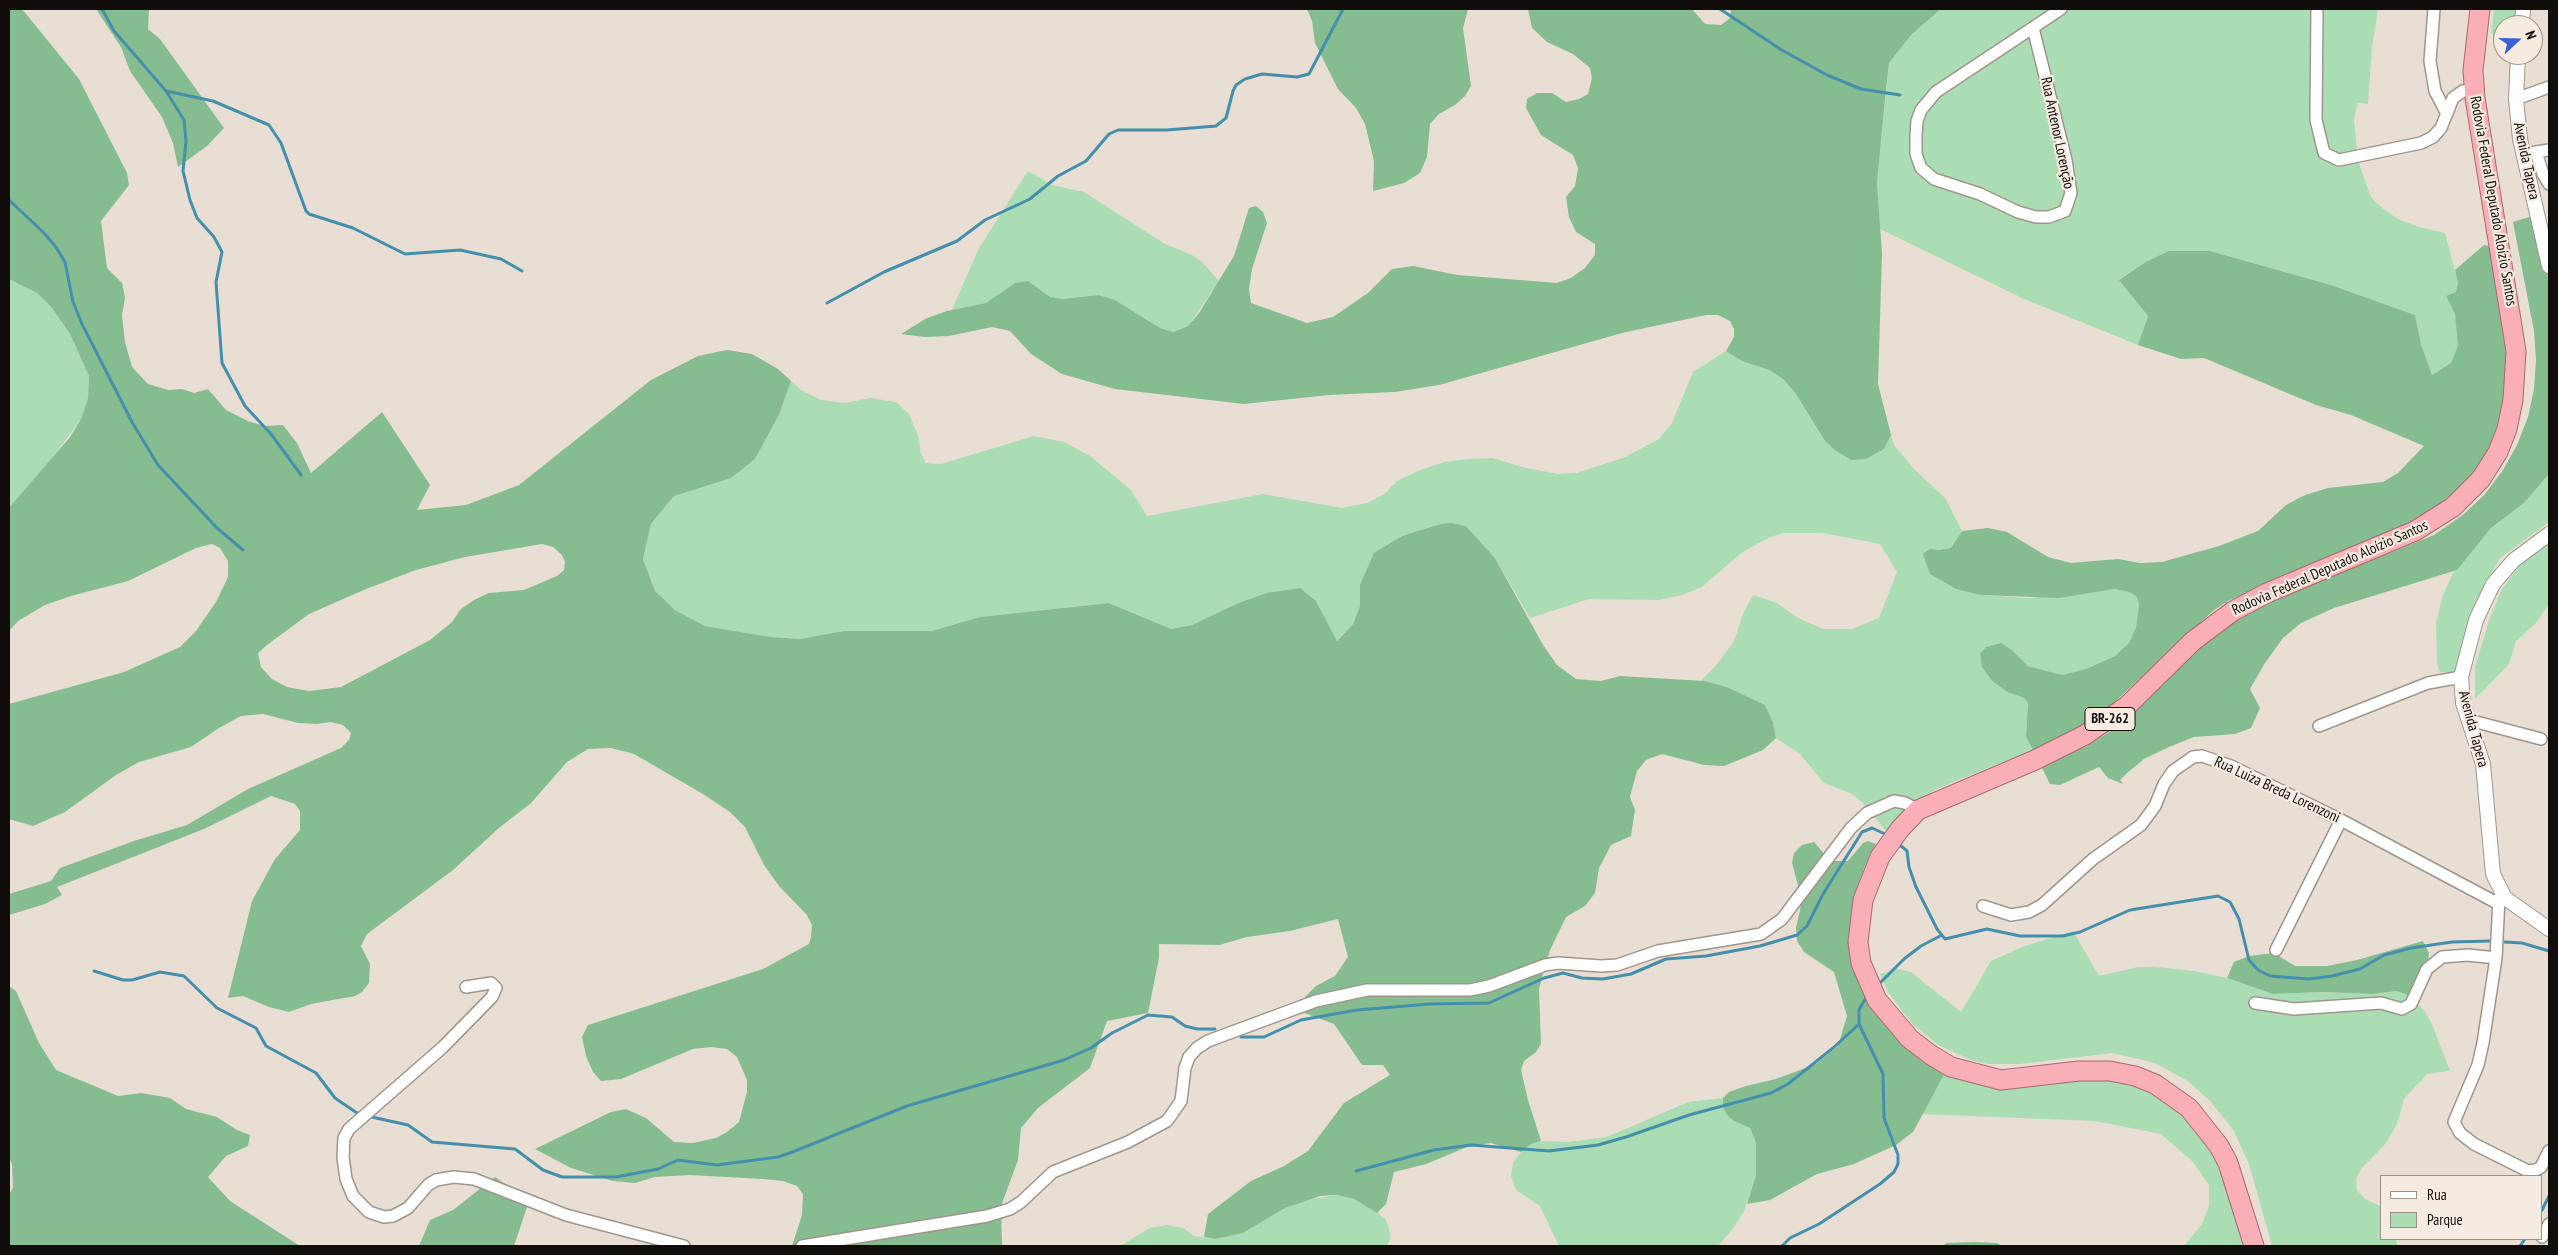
<!DOCTYPE html>
<meta charset="utf-8">
<style>
body{margin:0}
#map{position:relative;width:2558px;height:1255px;overflow:hidden;background:#e9ded3;font-family:"PT Sans Narrow",sans-serif}
canvas{display:block}
.frame{position:absolute;inset:0;border:10px solid #110d0a;pointer-events:none}
.legend{position:absolute;left:2380px;top:1175px;width:162px;height:65px;box-sizing:border-box;background:#f6ebe0;border:1px solid #9a928a;margin:0;padding:6px 9px;list-style:none;font-size:15px;color:#110d0a}
.legend li{display:flex;align-items:center;gap:10px;height:25px}
.legend b{width:25px;border:1px solid #9a928a}
.north{position:absolute;left:2493px;top:15px;width:50px;height:50px;box-sizing:border-box;background:#f6ebe0;border:1px solid #9a928a;border-radius:50%;rotate:69deg;font-size:14px;font-weight:700;line-height:20px;text-align:center;color:#110d0a}
.north::after{content:'';display:block;margin:auto;width:18px;height:22px;background:#3a60d1;clip-path:polygon(50% 0,100% 100%,50% 72%,0 100%)}
</style>
<div id="map">
<canvas width="2558" height="1255"></canvas>
<div class="frame"></div>
<ul class="legend">
<li><b style="height:6px;background:#fff"></b>Rua</li>
<li><b style="height:14px;background:#aaddb3"></b>Parque</li>
</ul>
<div class="north">N</div>
</div>
<script>
const context = document.querySelector('canvas').getContext('2d');
context.lineJoin = 'round';
function fill(path, color) {
  context.fillStyle = color;
  context.fill(path, 'evenodd');
}
function toPath(rows) {
  const path = new Path2D();
  for (const r of rows) {
    path.moveTo(r[0], r[1]);
    for (let i = 2; i < r.length; i += 2) path.lineTo(r[i], r[i + 1]);
  }
  return path;
}
function strokePath(path, color, width, dash) {
  context.strokeStyle = color;
  context.lineWidth = width;
  context.lineCap = dash ? 'butt' : 'round';
  context.setLineDash(dash || []);
  context.stroke(path);
}
function write(font, color, halo, rows, align = 'center') {
  context.font = font + ' "PT Sans Narrow",sans-serif';
  context.lineWidth = 4.5;
  context.setLineDash([]);
  context.textBaseline = 'middle';
  context.strokeStyle = halo;
  context.fillStyle = color;
  for (const [text, x, y, turn = 0] of rows) {
    context.save();
    context.translate(x, y);
    context.rotate((+turn || 0) * Math.PI / 180);
    context.textAlign = isNaN(turn) ? turn : align;
    if (halo) context.strokeText(text, 0, 0);
    context.fillText(text, 0, 0);
    context.restore();
  }
}
const green = toPath([
 [1941,9,2378,9,2372,47,2368,104,2358,103,2354,119,2358,161,2371,197,2382,208,2398,219,2419,227,2445,233,2458,283,2456,292,2446,296,2455,314,2458,328,2458,345,2451,363,2432,375,2421,344,2415,315,2331,285,2210,251,2169,251,2119,279,2148,316,2138,345,2022,298,1880,229,1877,183,1889,63,1912,34],
 [2494,9,2521,9,2519,25,2503,25,2503,49,2491,32],
 [1028,171,1052,185,1084,192,1165,244,1192,255,1202,262,1219,281,1188,326,1172,332,1160,328,1115,300,1099,295,1062,299,997,297,986,303,952,310,978,250],
 [9,279,37,293,52,308,70,334,89,376,88,398,81,419,47,465,9,508],
 [1726,351,1742,361,1769,370,1783,379,1796,394,1825,441,1884,449,1891,435,1894,445,1913,468,1945,498,1962,531,1951,548,1939,550,1930,549,1930,574,1981,595,2029,598,2114,589,2129,592,2137,597,2139,605,2136,627,2129,643,2115,656,2086,669,2062,675,2028,666,2012,650,1980,654,1982,667,1992,681,2007,692,2024,698,2028,703,2026,737,2033,750,1936,789,1904,812,1886,831,1863,803,1852,794,1824,783,1800,754,1776,738,1773,722,1765,705,1727,687,1701,681,1718,663,1734,641,1743,614,1753,595,1777,603,1798,618,1823,629,1852,629,1879,618,1897,572,1880,544,1823,533,1783,533,1768,538,1741,553,1702,587,1682,595,1659,600,1589,599,1530,618,1495,558,1466,526,1452,523,1402,536,1395,540,1360,585,1360,606,1353,624,1336,641,1316,601,1236,604,1192,625,1171,629,1109,603,980,617,932,631,824,635,800,639,770,637,705,626,675,610,655,591,643,559,651,524,674,496,755,459,779,415,791,381,801,390,821,400,845,403,870,398,896,402,909,414,919,438,920,452,926,463,941,464,1034,436,1064,442,1090,456,1131,490,1147,516,1263,494,1342,508,1367,503,1384,494,1397,481,1418,471,1444,462,1468,459,1493,458,1522,467,1557,474,1576,473,1623,458,1659,439,1672,423,1693,372],
 [2549,474,2549,522,2500,558,2490,576,2468,634,2459,672,2440,672,2437,663,2436,623,2443,595,2452,575,2491,528,2524,503],
 [2549,542,2549,604,2536,623,2516,641,2509,664,2475,699,2475,667,2489,620,2502,589,2524,560],
 [2073,931,2099,976,2138,967,2156,967,2194,971,2227,978,2273,994,2324,992,2373,994,2397,991,2410,996,2424,1010,2432,1024,2450,1071,2427,1074,2404,1099,2397,1124,2386,1143,2361,1169,2356,1179,2357,1190,2365,1199,2382,1207,2382,1239,2396,1239,2398,1246,2272,1246,2249,1164,2234,1131,2210,1101,2188,1081,2155,1063,2112,1053,2020,1064,1987,1064,1971,1060,1940,1046,1913,1025,1888,992,1880,974,1898,969,1911,972,1961,1012,1991,961,2022,947],
 [1947,1069,1958,1073,2111,1071,2200,1114,2255,1246,2184,1246,2202,1224,2209,1206,2209,1185,2193,1162,2161,1134,2095,1121,1922,1114],
 [1723,1098,1723,1107,1734,1121,1750,1128,1756,1143,1756,1175,1744,1211,1734,1227,1718,1246,1559,1246,1540,1206,1516,1190,1511,1176,1513,1163,1521,1152,1531,1144,1541,1141,1567,1142,1607,1137,1688,1102],
 [1337,1195,1354,1199,1372,1209,1386,1220,1391,1236,1387,1246,1120,1246,1150,1228,1167,1225,1183,1228,1194,1236,1214,1239,1243,1233,1285,1208,1305,1200]
]);
const forest = toPath([
 [9,9,22,9,79,79,127,173,129,185,101,221,107,268,122,283,125,298,122,315,125,342,132,367,148,384,168,390,182,389,194,393,208,389,226,410,248,421,264,426,283,425,297,443,311,473,382,412,430,485,417,510,466,505,519,485,651,380,698,356,727,350,752,354,778,369,791,381,779,415,755,459,731,478,674,496,651,524,643,559,655,591,675,610,705,626,770,637,800,639,844,631,932,631,980,617,1109,603,1171,629,1192,625,1236,604,1267,593,1300,588,1316,601,1337,641,1353,624,1360,606,1360,585,1374,553,1402,536,1441,524,1452,523,1466,526,1495,558,1543,645,1557,665,1576,679,1601,681,1620,676,1704,681,1727,687,1765,705,1773,722,1776,738,1763,750,1724,766,1704,765,1662,754,1646,760,1637,771,1630,797,1635,810,1631,836,1611,845,1599,868,1595,893,1585,906,1566,917,1550,950,1543,974,1539,989,1541,1044,1536,1052,1524,1061,1521,1070,1528,1100,1541,1141,1531,1144,1521,1152,1491,1143,1467,1147,1426,1164,1394,1172,1386,1204,1377,1213,1354,1199,1337,1195,1320,1196,1285,1208,1243,1233,1215,1239,1204,1237,1208,1214,1251,1181,1284,1166,1308,1151,1344,1103,1390,1075,1383,1065,1362,1065,1334,1024,1302,1012,1301,1001,1316,986,1335,976,1348,957,1338,919,1290,931,1247,937,1219,945,1159,944,1159,958,1148,1013,1107,1021,1090,1068,1038,1108,1021,1128,1018,1160,1001,1206,1002,1246,792,1246,802,1215,803,1194,797,1186,783,1181,763,1179,690,1175,655,1177,635,1183,613,1181,571,1168,535,1149,611,1112,626,1109,646,1118,674,1142,693,1143,716,1138,727,1132,739,1122,747,1092,747,1080,737,1057,727,1049,711,1047,693,1049,621,1079,601,1081,593,1072,586,1056,582,1037,588,1025,763,969,809,944,811,937,812,925,807,915,779,886,764,865,745,827,730,812,703,794,634,754,611,748,588,749,567,762,531,803,499,828,453,870,367,934,361,946,370,964,369,983,362,992,355,996,311,1004,289,1012,269,1007,243,996,228,998,252,901,275,859,300,830,300,811,295,804,271,796,204,829,57,887,62,895,45,904,9,915,9,894,51,881,60,868,134,841,187,825,248,789,341,748,349,740,351,733,343,725,331,722,317,724,298,723,263,714,241,716,219,728,191,747,139,762,116,775,65,812,33,826,9,819,9,704,124,672,180,647,196,631,216,602,228,577,228,561,220,548,212,544,196,548,128,581,71,596,45,605,18,621,9,631,9,508,70,437,81,419,88,398,89,376,70,334,52,308,37,293,9,279],
 [542,544,553,547,562,555,565,562,564,570,557,576,524,590,489,593,474,600,461,609,452,622,430,640,341,687,309,691,287,687,272,679,261,667,258,653,267,645,309,614,366,589,416,570,465,557],
 [96,9,149,9,148,29,160,39,224,128,207,146,178,167,173,143,162,117,130,71,121,47],
 [1307,9,1468,9,1463,28,1471,86,1465,96,1455,105,1439,114,1430,124,1427,157,1420,173,1404,183,1373,191,1374,161,1365,124,1356,108,1338,89,1315,43,1312,21],
 [1528,9,1692,9,1705,24,1721,25,1730,18,1731,9,1941,9,1912,34,1889,63,1886,89,1877,183,1882,254,1878,384,1891,435,1884,449,1866,459,1851,460,1835,450,1825,441,1796,394,1783,379,1769,370,1742,361,1726,351,1734,337,1734,329,1730,321,1718,315,1706,315,1622,333,1439,385,1395,392,1329,395,1244,404,1115,389,1062,374,1031,354,1010,331,992,327,949,336,925,337,901,334,927,318,947,311,986,303,1015,283,1028,281,1050,297,1062,299,1099,295,1115,300,1160,328,1173,332,1188,326,1199,313,1234,256,1249,208,1256,206,1263,212,1267,223,1252,269,1249,289,1251,303,1307,323,1333,317,1368,293,1392,269,1413,266,1457,275,1557,283,1571,278,1585,268,1595,255,1595,244,1576,232,1569,217,1566,197,1575,186,1578,168,1573,155,1541,135,1526,108,1527,99,1537,93,1552,93,1566,102,1579,99,1588,94,1592,78,1590,68,1573,54,1547,42,1532,28],
 [2529,217,2535,218,2549,278,2549,474,2524,503,2491,528,2457,570,2334,608,2301,623,2283,638,2265,663,2250,689,2260,708,2251,728,2235,734,2194,737,2169,747,2144,759,2126,774,2120,780,2123,784,2108,778,2099,767,2060,785,2050,784,2041,766,2087,746,2117,727,2207,638,2234,618,2287,594,2434,535,2464,514,2485,494,2503,470,2517,445,2528,417,2534,389,2536,360,2534,331,2513,222],
 [2484,245,2497,247,2515,348,2496,442,2464,487,2425,516,2228,601,2213,611,2105,711,2075,730,2033,750,2026,737,2028,703,2024,698,2007,692,1992,681,1982,667,1980,654,1986,647,2001,643,2012,650,2028,666,2062,675,2086,669,2115,656,2129,643,2136,627,2139,605,2137,597,2129,592,2114,589,2059,598,1981,595,1956,589,1930,574,1923,554,1930,549,1939,550,1951,548,1962,531,1988,528,2007,532,2048,557,2071,563,2118,559,2140,563,2162,562,2219,546,2258,531,2286,505,2305,495,2328,488,2383,482,2398,473,2424,446,2351,415,2316,405,2204,358,2181,359,2138,345,2148,316,2119,280,2146,262,2169,251,2210,251,2331,285,2415,315,2421,344,2432,375,2451,363,2458,345,2455,314,2446,296,2456,292,2458,283,2455,270],
 [1868,841,1876,844,1864,868,1856,894,1860,973,1947,1069,1913,1132,1896,1145,1854,1164,1817,1174,1770,1200,1747,1204,1756,1175,1756,1143,1750,1128,1734,1121,1727,1115,1723,1107,1723,1098,1729,1092,1746,1086,1776,1079,1816,1064,1838,1046,1847,1016,1834,972,1804,952,1797,941,1796,928,1802,900,1792,863,1794,853,1802,845,1814,842,1827,857,1834,861,1848,861,1863,843],
 [2423,941,2429,953,2427,969,2410,996,2397,991,2373,994,2324,992,2273,994,2227,978,2234,962,2249,956,2274,953,2295,966,2327,966,2357,960],
 [9,986,16,991,39,1043,56,1070,118,1096,141,1093,170,1098,186,1109,217,1117,237,1130,250,1135,248,1146,226,1156,208,1177,230,1201,300,1246,9,1246,9,1194,13,1188,12,1164,9,1158],
 [495,1177,524,1197,527,1207,514,1246,419,1246,430,1220,453,1210],
 [1974,1242,1997,1243,2003,1246,1943,1246,1946,1243]
]);
const stream = toPath([
 [102,9,114,31,166,91,184,120,186,141,183,171,190,200,197,218,214,237,222,252,216,282,222,363,245,406,271,434,301,475],
 [1720,9,1780,49,1827,75,1861,89,1900,95],
 [166,91,213,101,269,125,281,143,306,211,309,214,353,228,405,254,460,250,501,259,522,271],
 [9,200,43,232,56,247,65,262,73,302,82,324,132,422,158,465,217,528,243,550],
 [827,303,884,272,957,241,985,220,1030,199,1058,176,1086,161,1109,134,1118,130,1167,130,1216,126,1226,118,1233,91,1236,85,1245,79,1262,74,1297,77,1309,74,1343,9],
 [1900,845,1907,851,1909,867,1916,887,1937,929,1945,939,1987,929,2020,936,2063,936,2080,932,2130,910,2218,896,2230,902,2239,919,2249,960,2258,970,2270,976,2309,979,2332,976,2360,969,2384,955,2411,948,2452,942,2490,941],
 [2505,942,2522,943,2549,951],
 [94,971,123,980,132,980,160,972,184,976,217,1008,256,1028,266,1046,316,1073,335,1098,357,1113],
 [1880,983,1904,959,1921,946,1942,935],
 [1241,1037,1264,1037,1301,1020,1357,1010,1430,1004,1489,1003,1544,978,1563,973,1582,978,1603,979,1631,974,1666,959,1706,956,1760,946,1797,935,1807,926,1823,894,1862,832,1872,828,1885,834],
 [367,1116,408,1125,432,1142,515,1149,543,1170,562,1177,616,1177,658,1169,678,1160,717,1165,778,1157,795,1151,907,1106,1064,1060,1091,1048,1112,1033,1148,1015,1172,1017,1185,1026,1197,1029,1215,1029],
 [1356,1171,1434,1150,1471,1145,1549,1151,1598,1145,1626,1137,1689,1115,1771,1093,1788,1084,1833,1048,1859,1024],
 [2542,1210,2549,1196],
 [1782,1246,1790,1238,1819,1224,1880,1184,1894,1172,1898,1164,1898,1155,1884,1118,1883,1074,1859,1024,1859,1010,1867,996],
 [2520,1246,2525,1239]
]);
const minor = toPath([
 [2317,9,2316,120,2324,153,2339,160,2421,143,2433,137,2441,128,2453,98,2463,91,2474,89],
 [2434,9,2430,61,2435,91,2447,114],
 [2033,28,2066,160,2071,193,2065,211,2049,217,2036,217,2018,212,1980,194,1934,179,1921,168,1916,154,1916,136,1917,121,1921,110,1936,92,2061,9],
 [2516,99,2549,87],
 [2536,152,2543,174,2549,184],
 [2530,153,2549,150],
 [2469,720,2541,739],
 [2319,726,2428,683,2461,677],
 [2499,898,2496,958,2483,1043,2478,1065,2454,1122,2460,1133,2474,1144,2528,1171,2536,1170,2541,1167,2549,1151],
 [1983,906,2011,915,2029,912,2042,905,2093,859,2141,825,2155,806,2164,784,2173,771,2193,757,2202,756,2231,766,2341,820,2499,904],
 [2276,950,2341,820],
 [466,987,491,983,496,988,492,997,443,1047,349,1129,344,1138,343,1157,346,1179,353,1196,369,1212,384,1217,393,1216,408,1208,428,1185,436,1180,454,1177,474,1179,566,1215,684,1246],
 [2255,1003,2294,1009,2381,1003,2402,1009,2411,1004,2427,969,2442,957,2468,955,2496,958],
 [2542,1237,2549,1224],
 [802,1246,987,1216,1010,1209,1021,1202,1053,1172,1128,1142,1167,1121,1181,1101,1185,1068,1189,1057,1197,1048,1208,1041,1316,1001,1367,990,1470,990,1489,986,1545,965,1558,963,1601,966,1617,965,1658,951,1761,934,1782,919,1851,828,1867,813,1894,801,1905,803,1918,810]
]);
const tertiary = toPath([
 [2522,25,2523,9],
 [2518,55,2516,99,2520,139,2549,266],
 [2549,534,2514,560,2493,584,2476,620,2461,677,2463,703,2483,764,2493,874,2505,898,2549,929]
]);
const trunk = toPath([
 [2254,1246,2228,1163,2219,1146,2189,1108,2155,1084,2135,1076,2110,1071,2079,1071,2001,1080,1951,1067,1931,1055,1910,1039,1877,1000,1861,963,1858,942,1863,900,1880,857,1900,829,1918,810,2035,760,2085,735,2127,706,2193,641,2233,611,2267,593,2415,531,2453,507,2481,479,2498,452,2507,429,2513,400,2516,351,2475,98,2473,70,2480,9]
]);
const shields = [
 [2110,719,50]
];
const shieldNames = [
 ["BR-262",2110,719]
];
const streetNames = [
 ["Rua Antenor Lorenção",2057,133,78],
 ["Avenida Tapera",2526,161,78],
 ["Rodovia Federal Deputado Aloízio Santos",2493,201,80],
 ["Rodovia Federal Deputado Aloízio Santos",2330,568,-24],
 ["Avenida Tapera",2473,729,75],
 ["Rua Luiza Breda Lorenzoni",2277,790,25]
];
fill(green, '#aaddb3');
fill(forest, '#85bd90');
strokePath(stream, '#438fac', 3);
strokePath(minor, '#9f958b', 14);
strokePath(tertiary, '#9f958b', 16);
strokePath(trunk, '#a8696f', 21);
strokePath(minor, '#fff', 11);
strokePath(tertiary, '#fff', 14);
strokePath(trunk, '#faafb8', 19);
for (const [x, y, w] of shields) {
  const box = new Path2D();
  box.roundRect(x - w / 2, y - 11.5, w, 23, 4);
  context.fillStyle = '#f6ebe0';
  context.fill(box);
  strokePath(box, '#110d0a', 1);
}
write('bold 14px', '#110d0a', null, shieldNames);
write('15px', '#110d0a', '#f6ebe0', streetNames);
</script>
